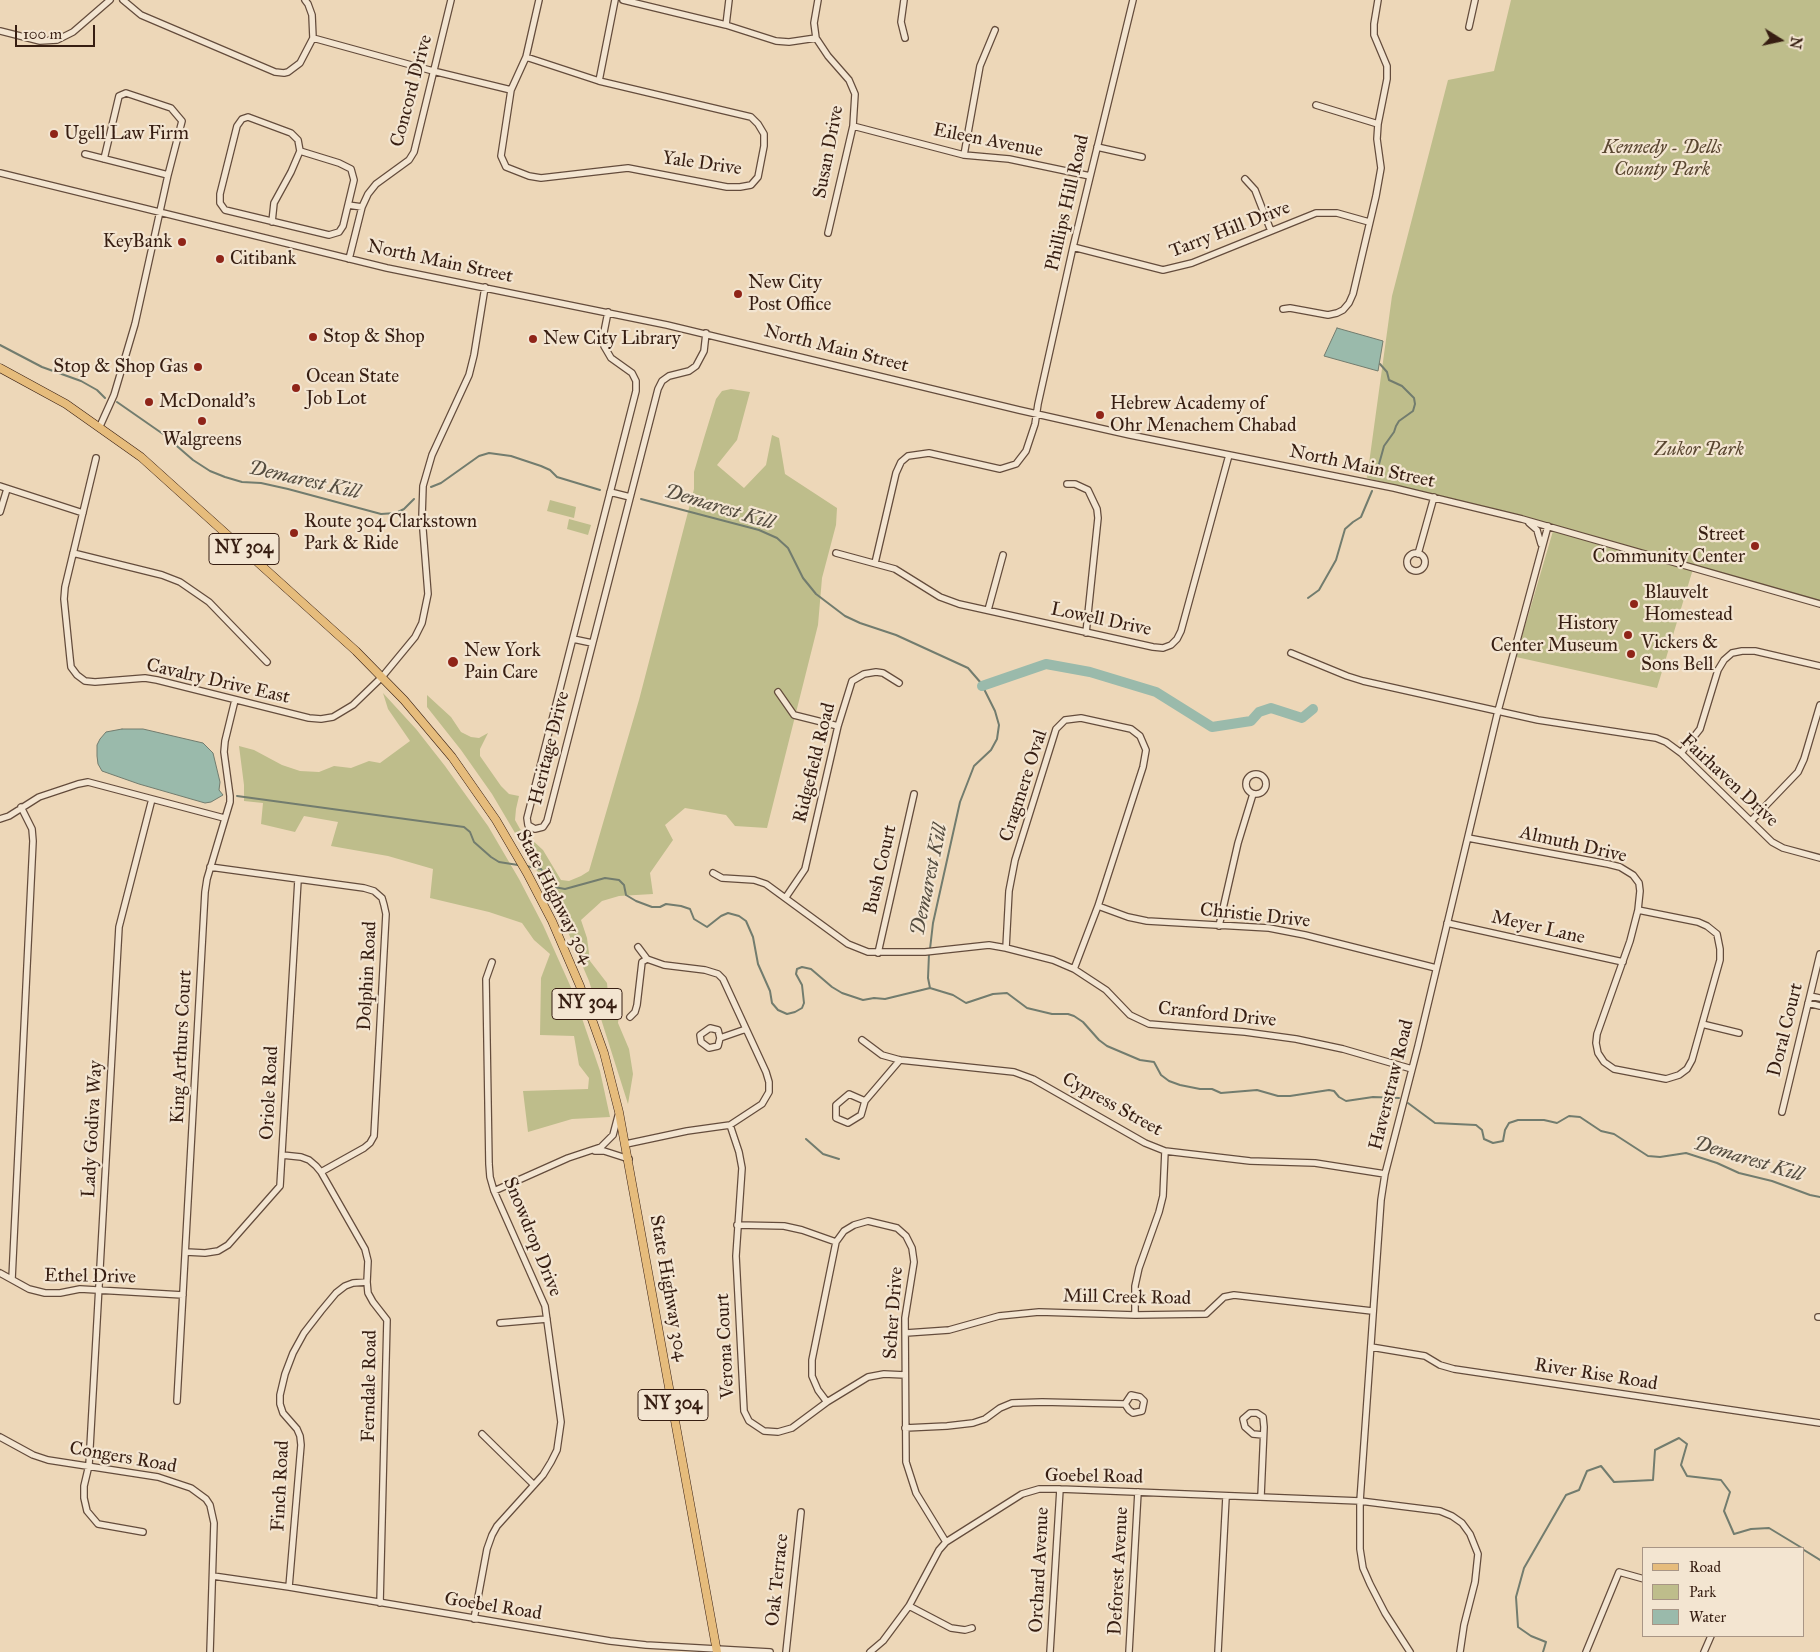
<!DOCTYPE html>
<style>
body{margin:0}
#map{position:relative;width:1820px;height:1652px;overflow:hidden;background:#edd7b8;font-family:"IM FELL Great Primer",serif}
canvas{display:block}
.legend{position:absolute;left:1642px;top:1547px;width:162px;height:90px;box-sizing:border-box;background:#f3e5d1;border:1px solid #a89585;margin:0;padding:6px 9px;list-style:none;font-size:15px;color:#371e12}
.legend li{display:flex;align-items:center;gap:10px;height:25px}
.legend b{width:25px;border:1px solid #a89585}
.north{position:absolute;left:1755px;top:15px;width:50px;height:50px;-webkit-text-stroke:4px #f3e5d1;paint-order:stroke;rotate:100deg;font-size:14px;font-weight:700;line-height:20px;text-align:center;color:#371e12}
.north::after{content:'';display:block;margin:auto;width:18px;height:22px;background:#371e12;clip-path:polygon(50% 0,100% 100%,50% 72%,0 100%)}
.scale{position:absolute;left:15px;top:25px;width:80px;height:22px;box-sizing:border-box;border:2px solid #371e12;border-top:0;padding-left:6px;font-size:15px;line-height:18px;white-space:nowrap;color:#371e12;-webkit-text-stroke:4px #f3e5d1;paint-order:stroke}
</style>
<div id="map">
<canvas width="1820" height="1652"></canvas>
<ul class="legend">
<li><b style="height:6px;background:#e6bc7c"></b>Road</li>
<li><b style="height:14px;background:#bebd8b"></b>Park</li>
<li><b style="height:14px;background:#9abaab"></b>Water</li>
</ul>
<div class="north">N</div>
<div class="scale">100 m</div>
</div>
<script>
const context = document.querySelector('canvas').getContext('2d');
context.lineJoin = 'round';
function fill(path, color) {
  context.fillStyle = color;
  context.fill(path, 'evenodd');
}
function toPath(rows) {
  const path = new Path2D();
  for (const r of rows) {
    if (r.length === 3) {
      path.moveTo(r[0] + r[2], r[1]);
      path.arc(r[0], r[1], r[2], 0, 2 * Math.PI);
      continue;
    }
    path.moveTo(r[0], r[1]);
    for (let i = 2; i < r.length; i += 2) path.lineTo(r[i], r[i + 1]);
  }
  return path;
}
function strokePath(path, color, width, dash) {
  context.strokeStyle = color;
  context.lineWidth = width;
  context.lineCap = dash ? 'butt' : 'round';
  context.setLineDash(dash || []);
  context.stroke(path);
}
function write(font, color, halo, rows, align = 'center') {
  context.font = font + ' "IM FELL Great Primer",serif';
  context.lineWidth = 4.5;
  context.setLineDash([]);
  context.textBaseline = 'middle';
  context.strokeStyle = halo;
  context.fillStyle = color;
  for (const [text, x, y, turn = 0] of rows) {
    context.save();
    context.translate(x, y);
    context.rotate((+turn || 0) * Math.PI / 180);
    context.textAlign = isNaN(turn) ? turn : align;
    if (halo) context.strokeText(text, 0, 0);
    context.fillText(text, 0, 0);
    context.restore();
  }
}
const green = toPath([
 [1511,0,1820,0,1820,602,1560,528,1367,478,1392,296,1448,80,1494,71],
 [731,389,750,392,737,440,717,465,744,488,766,465,772,435,779,438,785,474,837,508,836,525,822,578,818,625,767,828,735,826,726,815,685,808,665,825,673,840,650,873,653,894,619,896,602,901,581,920,587,938,590,961,607,983,608,994,620,1005,618,1023,629,1049,633,1074,628,1104,589,981,559,911,531,860,492,794,461,750,427,707,427,695,451,717,461,732,471,737,479,738,488,733,480,749,480,756,501,786,509,794,519,796,516,809,515,820,520,829,543,850,561,880,569,881,581,876,589,871,639,700,694,489,694,472,704,438,716,399,722,391],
 [550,500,576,507,574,518,547,511],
 [569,519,591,525,588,535,567,529],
 [1553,531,1693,569,1657,688,1516,657],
 [383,693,416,729,445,766,488,826,519,879,543,925,573,992,600,1071,610,1117,572,1119,528,1132,523,1091,588,1089,589,1078,579,1065,574,1036,540,1035,541,978,550,954,534,940,522,923,489,912,430,898,433,869,388,856,331,846,338,822,304,816,295,832,261,824,263,803,244,801,244,785,239,746,254,750,282,765,300,771,319,772,334,766,351,768,369,761,380,763,410,741,388,709]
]);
const water = toPath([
 [1337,328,1383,341,1378,371,1324,356,1337,328],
 [122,729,143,729,203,743,213,753,220,782,219,790,223,795,211,802,205,803,139,784,102,771,98,764,97,756,97,745,100,739,106,732,122,729]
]);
const stream = toPath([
 [0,345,42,367,81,381,97,390,105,398],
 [117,402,163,434,193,460,210,471,225,477,242,482,261,483,288,489,381,514,396,513,404,509,414,499],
 [1376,475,1384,446,1394,432,1396,426,1399,421,1413,411,1415,404,1414,398,1402,386,1389,380,1387,372,1380,364],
 [431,487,441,483,479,456,489,453,511,456,541,466,550,470,557,477,600,490],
 [641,499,759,530,777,538,788,548,803,578,816,594,845,616,860,623,896,635,968,668,981,683,995,711,999,725,997,739,991,750,974,766,960,802,933,923,930,949],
 [1308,598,1319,590,1336,560,1345,529,1353,522,1361,517,1372,491],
 [237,796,464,827,470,832,474,842,491,857,499,862,518,865],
 [526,866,541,869,554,887,565,889,605,878,619,880,624,885,626,895,636,901,652,907,660,907,666,904,681,906,690,909,694,919,707,927,721,916,728,913,739,916,746,921,753,937,758,964,770,991,772,1003,778,1010,787,1014,795,1012,802,1008,804,1003,802,985,796,974,797,969,802,967,811,969,832,987,842,993,863,1000,874,998,885,999,930,988],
 [929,954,928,978,930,988],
 [930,988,953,995,966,1003,993,994,1007,993,1027,1008,1052,1014,1068,1014,1074,1016,1083,1022,1099,1040,1107,1046,1140,1060,1154,1062,1161,1075,1169,1081,1180,1085,1200,1089,1212,1089,1221,1093,1257,1090,1278,1096,1290,1096,1329,1090,1334,1091,1339,1097,1346,1101,1373,1097,1399,1098],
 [1408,1103,1435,1123,1476,1125,1482,1130,1484,1139,1493,1143,1503,1141,1505,1130,1509,1123,1518,1120,1544,1120,1557,1123,1569,1116,1580,1117,1601,1131,1614,1134,1648,1156,1660,1157,1686,1153,1717,1163,1739,1173,1772,1181,1810,1195,1820,1197],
 [806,1139,823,1154,839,1159],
 [1804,1550,1820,1560],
 [1543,1652,1546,1642,1531,1636,1518,1627,1516,1597,1524,1568,1566,1495,1579,1490,1587,1471,1601,1466,1614,1482,1653,1480,1655,1450,1679,1438,1687,1444,1681,1465,1687,1476,1721,1480,1730,1492,1724,1511,1734,1534,1751,1529,1769,1528,1802,1548]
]);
const river = toPath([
 [982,686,1046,664,1090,672,1156,692,1212,727,1251,721,1259,712,1271,708,1302,718,1313,709]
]);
const minor = toPath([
 [123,0,141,15,275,72,284,73,288,72,300,63,313,38,312,15,308,4,305,0],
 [623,0,726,25,776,41,789,42,816,38],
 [818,0,814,23,816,38,828,56,849,80,855,94,853,126,828,233],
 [904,0,901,22,905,38],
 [726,25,729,0],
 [1469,27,1475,0],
 [0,31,40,41,57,40,73,32,110,0],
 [313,38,433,71,511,90],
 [526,57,599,81,751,117,758,124,764,134,764,146,758,177,751,185,740,187,727,187,628,168,541,178,529,176,506,167,501,156,511,90,526,57,539,0],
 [599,81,615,0],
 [1316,105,1378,124],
 [853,126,964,155,1009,159,1090,176],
 [1097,147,1142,157],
 [85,154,168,175],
 [964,155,980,66,995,30],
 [0,173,387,268,667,325,1019,410,1130,435,1394,488,1522,519,1820,604],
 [1245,179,1255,190,1271,231],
 [348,205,343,226,339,232,329,235,225,210,220,203,220,194,237,126,242,119,248,117,291,133,298,140,300,151,339,163,351,169,354,180,348,205,362,207],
 [272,222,274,203,291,172,300,151],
 [1073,247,1163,270,1192,263,1316,213,1337,213,1369,222],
 [349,259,362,207,368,194,376,184,409,160,414,152,451,0],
 [1283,309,1290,308,1328,315,1337,313,1343,310,1349,303,1353,294,1376,196,1381,168,1377,139,1378,124,1387,79,1387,66,1374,35,1374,24,1378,0],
 [608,312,603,337,604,346,611,358,632,373,636,381,636,391,527,818,528,825,535,829,543,827,547,821,658,389,662,381,669,376,689,371,696,366,704,351,706,333],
 [100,426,114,395,135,324,168,175,182,121,171,108,126,93,119,96,104,159],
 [96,458,65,587,64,599,70,658,71,667,77,675,85,681,95,682,145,678,157,680,309,718,321,719,333,717,353,705,382,677,415,637,422,623,428,594,422,517,423,486,432,455,469,375,474,355,485,287],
 [1067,484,1075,484,1088,490,1097,509,1098,518,1086,633],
 [0,486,83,513],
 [610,492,630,497],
 [0,512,7,489],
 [1529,523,1537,530,1541,544],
 [73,553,162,575,180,582,209,602,267,662],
 [836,553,895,569,940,597,959,604,1153,647,1163,648,1171,645,1177,639,1181,631,1229,455],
 [1416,562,9],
 [1418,554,1434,497],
 [875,563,896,473,901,462,908,456,929,453,1000,469,1016,464,1026,451,1035,424,1038,404,1073,247,1133,0],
 [988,610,1003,555],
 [573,639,592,643],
 [1291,653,1347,676,1363,681,1538,720,1656,738,1666,742,1681,753,1772,842,1783,848,1820,858],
 [778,692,794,715,838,726],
 [1681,753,1700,729,1718,670,1724,660,1732,653,1742,651,1755,651,1820,666],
 [1256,784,10],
 [0,819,9,816,39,797,78,784,88,782,224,818],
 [1751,821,1798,772,1804,759,1820,705],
 [1468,838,1608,864,1620,867,1633,875,1639,883,1640,891,1638,910,1630,941,1597,1034,1596,1043,1598,1053,1604,1062,1614,1069,1666,1079,1679,1075,1687,1069,1692,1060,1720,960,1720,949,1717,934,1707,926,1698,922,1638,910],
 [210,867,364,888,374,891,382,898,384,905,386,914,374,1136,370,1143,364,1148,321,1172],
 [713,873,722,878,754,880,766,884,848,944,868,952,925,952,989,945,1006,948,1053,960,1074,969,1106,990,1130,1015,1149,1024,1245,1032,1296,1039,1343,1049,1412,1069],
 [786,897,805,869,838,726,852,681,864,674,876,672,883,673,899,683],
 [1098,906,1128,917,1147,921,1269,928,1305,935,1436,968],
 [1447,923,1623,962],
 [1219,926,1238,843,1253,794],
 [1006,948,1009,891,1015,860,1056,729,1065,720,1081,718,1131,729,1140,736,1146,750,1143,767,1098,906,1074,969],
 [878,953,914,794],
 [1810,996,1820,998],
 [1808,1003,1820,1006],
 [630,1017,635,1012,637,1005,642,962,647,959],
 [1702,1024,1739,1033],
 [720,1038,718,1030,710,1028,700,1035,701,1042,709,1048,718,1046,720,1038,746,1029],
 [862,1040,882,1055,900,1060,1014,1072,1033,1079,1145,1143,1165,1151,1250,1161,1315,1163,1385,1174],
 [865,1101,849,1094,836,1105,836,1118,848,1123,861,1115,865,1101,900,1060],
 [1782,1112,1820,954],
 [730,1125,739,1152,742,1168,736,1256,744,1411,749,1421,764,1431,778,1432,792,1428,827,1402,868,1377,884,1374,905,1375],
 [626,1144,687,1131,730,1125,762,1104,769,1092,769,1082,766,1072,723,979,718,974,705,970,664,965,647,959,638,947],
 [595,1151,604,1151,629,1159],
 [282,1155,301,1157,309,1160,316,1166,321,1172,365,1249,368,1261,367,1282,368,1293,373,1302,387,1320,380,1603],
 [494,1191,568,1158,601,1147,613,1135,618,1116],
 [737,1225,784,1226,802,1230,836,1242],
 [186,1252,205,1253,218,1251,228,1245,280,1186,298,880],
 [0,1273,29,1289,45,1293,60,1293,80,1289,183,1295],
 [12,1279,33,841,32,829,21,807],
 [1135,1315,1135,1286,1139,1268,1159,1212,1163,1196,1165,1151],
 [1818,1317,1820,1317],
 [500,1323,547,1319],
 [906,1333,949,1330,999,1316,1039,1312,1135,1315,1206,1314,1224,1297,1234,1295,1372,1311],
 [1371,1347,1425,1356,1440,1365,1454,1369,1820,1423],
 [177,1401,205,892,207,879,230,802,230,796,224,752,225,741,235,700],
 [827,1402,818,1390,812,1376,812,1360,836,1242,844,1231,854,1225,868,1221,897,1228,906,1236,912,1248,914,1262,905,1318,906,1462,916,1493,946,1542],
 [905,1428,947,1426,973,1423,985,1419,1000,1408,1012,1403,1042,1402,1125,1404,1129,1410,1133,1413,1142,1411,1144,1401,1140,1397,1131,1395,1125,1404],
 [482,1434,534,1485],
 [0,1437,33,1455,48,1460,158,1477,191,1488,206,1499,210,1505,214,1523,210,1652],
 [1261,1496,1264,1427,1263,1417,1257,1413,1250,1413,1243,1419,1245,1427,1253,1434,1263,1435],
 [143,1532,98,1524,87,1511,84,1498,84,1486,89,1465,119,927,152,799],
 [213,1576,289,1587,610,1641,646,1645,770,1652],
 [289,1587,301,1445,300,1436,297,1429,283,1413,280,1404,280,1395,285,1374,293,1353,304,1333,321,1311,336,1293,345,1286,353,1283,367,1282],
 [909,1606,951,1628,965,1630,972,1628],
 [474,1619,487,1549,492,1535,497,1526,543,1475,551,1462,557,1450,561,1422,545,1306,494,1191,490,1177,489,1164,486,979,492,962],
 [786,1652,801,1512],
 [870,1652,883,1641,909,1606,939,1550,946,1542,1022,1494,1039,1489,1060,1489,1360,1501,1440,1511,1452,1516,1462,1523,1470,1534,1478,1554,1475,1582,1464,1625,1460,1652],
 [1050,1652,1060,1489],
 [1129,1652,1138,1492],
 [1218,1652,1226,1497],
 [1410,1652,1385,1613,1370,1584,1363,1568,1360,1549,1360,1501,1381,1200,1385,1174,1418,1046,1498,711,1548,526],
 [1586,1652,1619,1572,1644,1579],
 [1704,1652,1711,1636]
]);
const major = toPath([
 [0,368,66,404,141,457,356,651,404,700,452,757,496,820,527,873,552,921,580,986,604,1053,619,1112,717,1652]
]);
const markers = [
 [54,134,5,"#8f2418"],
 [182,242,5,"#8f2418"],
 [220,259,5,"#8f2418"],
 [738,294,5,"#8f2418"],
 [313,337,5,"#8f2418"],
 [533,339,5,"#8f2418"],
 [198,367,5,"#8f2418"],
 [296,388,5,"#8f2418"],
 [149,402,5,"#8f2418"],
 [1100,415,5,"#8f2418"],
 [202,421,5,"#8f2418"],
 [294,533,5,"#8f2418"],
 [1755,546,5,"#8f2418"],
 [1634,604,5,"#8f2418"],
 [1628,635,5,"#8f2418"],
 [1631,654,5,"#8f2418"],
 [453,662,6,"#8f2418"]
];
const shields = [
 [244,549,70],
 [587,1004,70],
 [673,1405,70]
];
const shieldNames = [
 ["NY 304",244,549],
 ["NY 304",587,1004],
 ["NY 304",673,1405]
];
const streetNames = [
 ["Concord Drive",412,91,-75],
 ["Eileen Avenue",988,141,11],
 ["Susan Drive",829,152,-79],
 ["Yale Drive",702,164,8],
 ["Phillips Hill Road",1068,203,-77],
 ["Tarry Hill Drive",1230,230,-21],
 ["North Main Street",440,262,12],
 ["North Main Street",836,349,14],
 ["North Main Street",1362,467,12],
 ["Lowell Drive",1101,620,12],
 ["Cavalry Drive East",218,682,13],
 ["Heritage Drive",550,748,-76],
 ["Ridgefield Road",815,763,-76],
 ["Fairhaven Drive",1729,781,43],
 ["Cragmere Oval",1024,786,-72],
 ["Almuth Drive",1573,845,13],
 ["Bush Court",881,870,-77],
 ["State Highway 304",554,897,63],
 ["Christie Drive",1255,916,6],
 ["Meyer Lane",1538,928,13],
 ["Dolphin Road",368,976,-87],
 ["Cranford Drive",1217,1015,6],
 ["Doral Court",1786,1030,-76],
 ["King Arthurs Court",182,1047,-87],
 ["Haverstraw Road",1392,1085,-76],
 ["Oriole Road",270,1093,-87],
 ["Cypress Street",1112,1105,29],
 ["Lady Godiva Way",93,1129,-87],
 ["Snowdrop Drive",532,1237,68],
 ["Ethel Drive",90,1277,1],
 ["State Highway 304",668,1288,80],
 ["Mill Creek Road",1127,1298,1],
 ["Scher Drive",894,1313,-86],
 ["Verona Court",726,1346,-93],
 ["River Rise Road",1596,1375,9],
 ["Ferndale Road",370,1386,-89],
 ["Congers Road",123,1458,10],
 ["Goebel Road",1094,1477,1],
 ["Finch Road",281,1486,-87],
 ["Orchard Avenue",1040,1570,-87],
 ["Deforest Avenue",1119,1571,-87],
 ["Oak Terrace",778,1580,-84],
 ["Goebel Road",493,1607,9]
];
const poiNames = [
 ["Ugell Law Firm",64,134],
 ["KeyBank",172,242,"right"],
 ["Citibank",230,259],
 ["New City",748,283],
 ["Post Office",748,305],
 ["Stop & Shop",323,337],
 ["New City Library",543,339],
 ["Stop & Shop Gas",188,367,"right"],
 ["Ocean State",306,377],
 ["Job Lot",306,399],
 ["McDonald's",159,402],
 ["Hebrew Academy of",1110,404],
 ["Ohr Menachem Chabad",1110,426],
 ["Walgreens",202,440,"center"],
 ["Route 304 Clarkstown",304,522],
 ["Park & Ride",304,544],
 ["Street",1745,535,"right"],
 ["Community Center",1745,557,"right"],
 ["Blauvelt",1644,593],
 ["Homestead",1644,615],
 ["History",1618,624,"right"],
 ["Center Museum",1618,646,"right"],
 ["Vickers &",1641,643],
 ["Sons Bell",1641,665],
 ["New York",464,651],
 ["Pain Care",464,673]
];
const parkNames = [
 ["Kennedy - Dells",1662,148],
 ["County Park",1662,170],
 ["Zukor Park",1699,450]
];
const waterNames = [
 ["Demarest Kill",304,481,13],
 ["Demarest Kill",719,508,17],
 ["Demarest Kill",930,880,-78],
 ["Demarest Kill",1748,1160,17]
];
fill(green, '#bebd8b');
fill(water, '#9abaab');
strokePath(water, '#727c6e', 1);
strokePath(stream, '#727c6e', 2);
strokePath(river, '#9abaab', 10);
strokePath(minor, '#644c3c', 8);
strokePath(major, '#371e12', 9);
strokePath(minor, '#f3e5d1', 5.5);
strokePath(major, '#e6bc7c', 8);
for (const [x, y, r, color] of markers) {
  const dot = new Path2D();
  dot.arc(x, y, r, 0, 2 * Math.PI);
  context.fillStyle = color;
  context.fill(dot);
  strokePath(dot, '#f3e5d1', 2);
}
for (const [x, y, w] of shields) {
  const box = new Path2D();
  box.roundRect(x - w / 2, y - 15.5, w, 31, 4);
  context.fillStyle = '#f3e5d1';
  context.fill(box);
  strokePath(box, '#371e12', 1);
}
write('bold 18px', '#371e12', null, shieldNames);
write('19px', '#371e12', '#f3e5d1', streetNames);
write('19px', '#371e12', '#f3e5d1', poiNames, 'left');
write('italic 19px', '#594630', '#f3e5d1', parkNames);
write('italic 20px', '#554d40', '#f3e5d1', waterNames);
</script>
